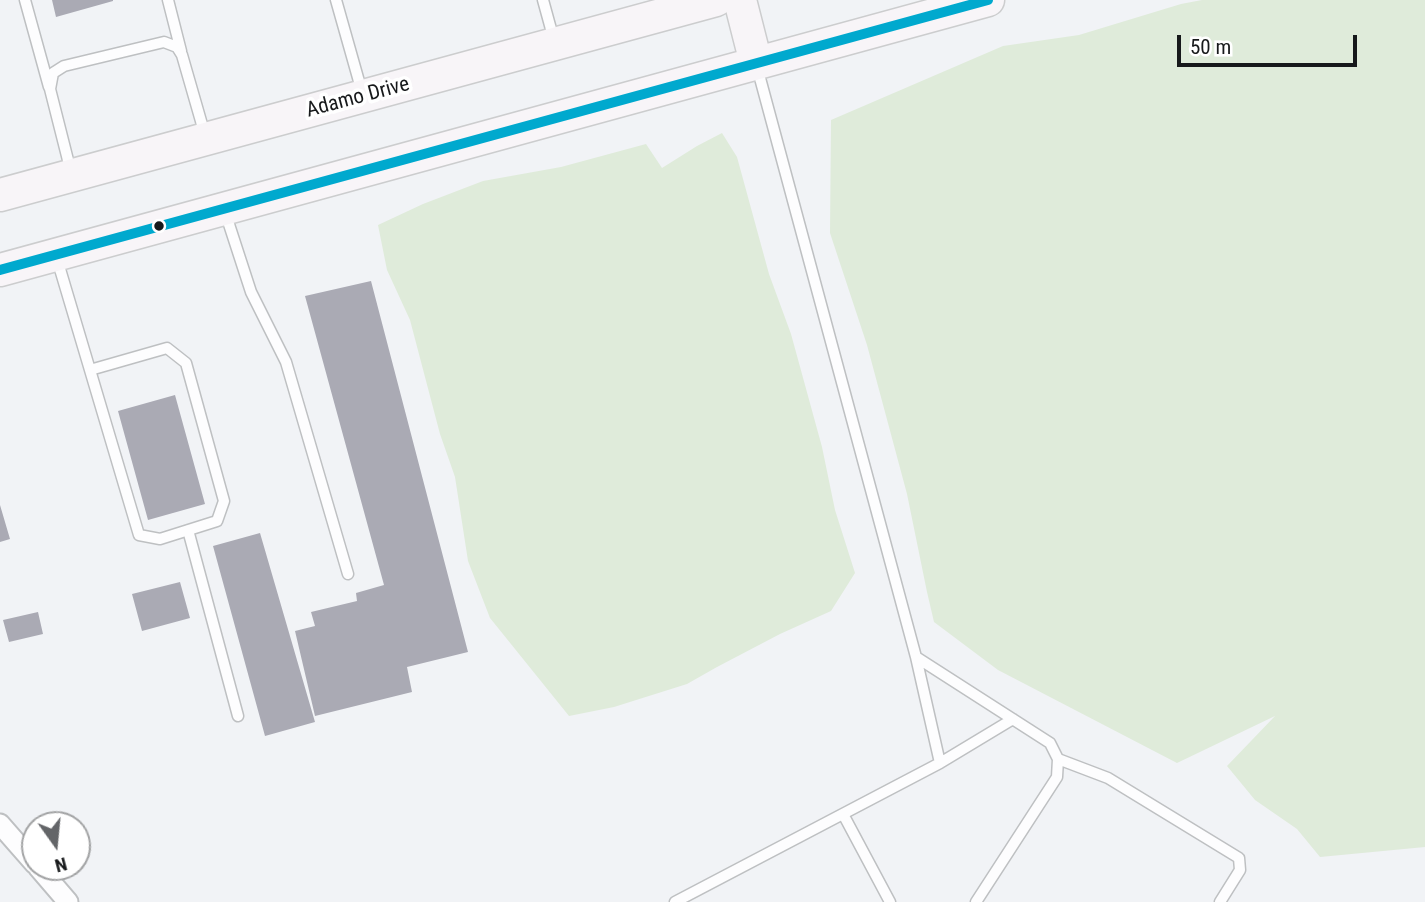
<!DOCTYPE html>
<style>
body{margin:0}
#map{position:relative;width:1425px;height:902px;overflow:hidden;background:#f1f3f6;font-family:"Roboto Condensed",sans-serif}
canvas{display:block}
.north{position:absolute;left:21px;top:811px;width:70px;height:70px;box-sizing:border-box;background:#fff;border:2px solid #a2a3a4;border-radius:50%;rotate:165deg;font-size:19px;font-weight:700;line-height:28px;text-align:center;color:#17191b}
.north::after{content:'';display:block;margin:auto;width:24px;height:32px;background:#636568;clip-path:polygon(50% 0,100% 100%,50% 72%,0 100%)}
.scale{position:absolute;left:1177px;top:35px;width:180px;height:32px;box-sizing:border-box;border:4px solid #17191b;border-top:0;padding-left:9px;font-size:21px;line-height:24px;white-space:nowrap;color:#17191b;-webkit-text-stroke:5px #fff;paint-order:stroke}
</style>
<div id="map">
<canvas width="1425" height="902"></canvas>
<div class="north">N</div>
<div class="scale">50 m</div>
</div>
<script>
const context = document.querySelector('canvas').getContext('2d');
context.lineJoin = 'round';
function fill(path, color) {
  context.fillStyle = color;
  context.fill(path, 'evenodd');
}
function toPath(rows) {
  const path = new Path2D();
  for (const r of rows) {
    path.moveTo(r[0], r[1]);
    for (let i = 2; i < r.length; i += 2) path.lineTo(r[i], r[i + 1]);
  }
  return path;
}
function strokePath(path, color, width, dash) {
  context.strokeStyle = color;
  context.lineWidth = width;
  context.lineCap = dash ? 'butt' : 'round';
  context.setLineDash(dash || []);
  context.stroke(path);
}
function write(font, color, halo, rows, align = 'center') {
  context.font = font + ' "Roboto Condensed",sans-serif';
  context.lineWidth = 7;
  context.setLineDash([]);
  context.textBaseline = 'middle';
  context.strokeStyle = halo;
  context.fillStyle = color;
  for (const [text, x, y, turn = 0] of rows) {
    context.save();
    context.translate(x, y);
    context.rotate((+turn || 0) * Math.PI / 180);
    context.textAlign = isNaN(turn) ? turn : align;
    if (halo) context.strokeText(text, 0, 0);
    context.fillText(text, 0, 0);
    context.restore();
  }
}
const green = toPath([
 [1202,0,1425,0,1425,847,1320,857,1297,829,1255,800,1227,766,1275,716,1177,763,998,670,934,622,927,592,907,494,867,345,830,233,831,120,1003,46,1079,35,1181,4],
 [722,133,737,157,769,274,791,334,822,447,835,510,855,573,831,611,780,634,717,667,687,684,614,707,569,716,490,618,468,561,455,477,440,434,410,320,387,270,378,225,423,204,483,181,561,167,646,144,662,168,697,146]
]);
const building = toPath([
 [52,0,113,0,113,1,56,17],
 [371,281,468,652,407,667,412,692,315,716,295,631,315,626,311,612,357,601,356,593,384,585,305,296],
 [175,395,205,504,148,520,118,411],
 [0,505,10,539,0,542],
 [260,533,315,722,265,736,213,546],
 [180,582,190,618,142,631,132,594],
 [38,612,43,634,9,642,3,620]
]);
const service = toPath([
 [25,0,49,87],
 [168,0,181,51],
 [336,0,362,92],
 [543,0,554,40],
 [71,172,50,89,53,73,64,66,164,42,177,47,182,55,205,135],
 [225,212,251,292,286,362,348,574],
 [57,259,90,370,139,535,160,539,217,521,224,501,186,363,167,348,90,370],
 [188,530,238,716],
 [916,657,1050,743,1058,759,1057,777,976,902],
 [1058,759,1108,778,1239,858,1240,870,1220,902],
 [940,763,1013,719],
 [843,814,890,902],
 [675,902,940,763,916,657,757,67]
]);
const minor = toPath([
 [0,824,35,864],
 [38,867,68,902]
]);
const primary = toPath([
 [740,0,756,63],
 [0,195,716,0],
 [0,270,988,0]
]);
const bus1 = toPath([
 [0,270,988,0]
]);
const markers = [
 [159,226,6,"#17191b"]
];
const streetNames = [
 ["Adamo Drive",358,98,-15]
];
fill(green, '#dfebda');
fill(building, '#aaaab4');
strokePath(service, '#bec0c2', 13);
strokePath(minor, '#bec0c2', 23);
strokePath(primary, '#cccdce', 35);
strokePath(service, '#fdfdfe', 10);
strokePath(minor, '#fdfdfe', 19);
strokePath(primary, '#f8f5f8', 32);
strokePath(bus1, '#00a9ce', 10);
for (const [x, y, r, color] of markers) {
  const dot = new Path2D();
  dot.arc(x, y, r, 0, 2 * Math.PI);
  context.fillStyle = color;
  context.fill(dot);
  strokePath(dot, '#fff', 2.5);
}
write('21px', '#17191b', '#fff', streetNames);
</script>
